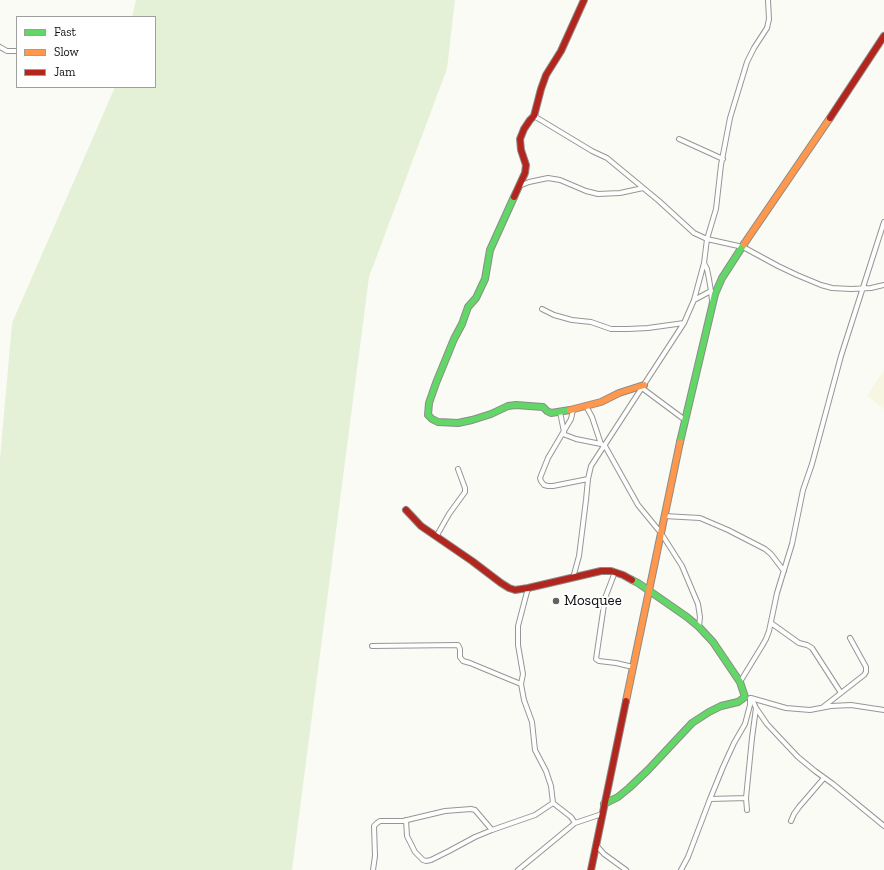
<!DOCTYPE html>
<style>
body{margin:0}
#map{position:relative;width:884px;height:870px;overflow:hidden;background:#fbfbf6;font-family:"Zilla Slab",serif}
canvas{display:block}
.legend{position:absolute;left:16px;top:16px;width:140px;height:72px;box-sizing:border-box;background:#fff;border:1px solid #9f9f9f;margin:0;padding:5px 7px;list-style:none;font-size:12px;color:#101010}
.legend li{display:flex;align-items:center;gap:8px;height:20px}
.legend b{width:20px;border:1px solid #9f9f9f}
</style>
<div id="map">
<canvas width="884" height="870"></canvas>
<ul class="legend">
<li><b style="height:5px;background:#63d668"></b>Fast</li>
<li><b style="height:5px;background:#ff974d"></b>Slow</li>
<li><b style="height:5px;background:#b3261e"></b>Jam</li>
</ul>
</div>
<script>
const context = document.querySelector('canvas').getContext('2d');
context.lineJoin = 'round';
function fill(path, color) {
  context.fillStyle = color;
  context.fill(path, 'evenodd');
}
function toPath(rows) {
  const path = new Path2D();
  for (const r of rows) {
    path.moveTo(r[0], r[1]);
    for (let i = 2; i < r.length; i += 2) path.lineTo(r[i], r[i + 1]);
  }
  return path;
}
function strokePath(path, color, width, dash) {
  context.strokeStyle = color;
  context.lineWidth = width;
  context.lineCap = dash ? 'butt' : 'round';
  context.setLineDash(dash || []);
  context.stroke(path);
}
function write(font, color, halo, rows, align = 'center') {
  context.font = font + ' "Zilla Slab",serif';
  context.lineWidth = 4;
  context.setLineDash([]);
  context.textBaseline = 'middle';
  context.strokeStyle = halo;
  context.fillStyle = color;
  for (const [text, x, y, turn = 0] of rows) {
    context.save();
    context.translate(x, y);
    context.rotate((+turn || 0) * Math.PI / 180);
    context.textAlign = isNaN(turn) ? turn : align;
    if (halo) context.strokeText(text, 0, 0);
    context.fillText(text, 0, 0);
    context.restore();
  }
}
const farmland = toPath([
 [884,370,884,409,867,396]
]);
const green = toPath([
 [136,0,455,0,447,69,369,277,292,870,0,870,0,459,12,323,115,87,155,87,155,17,132,17]
]);
const street = toPath([
 [0,47,7,51,17,51],
 [534,116,592,151,607,158,659,201,694,233,707,239,743,247,778,266,797,275,821,285,832,288,851,289,871,288,884,285],
 [679,139,723,159],
 [519,186,529,182,548,178,560,180,586,191,598,194,620,193,643,188],
 [694,300,711,291],
 [712,301,711,291,709,279,707,269,704,263,707,239,716,209,721,165,730,118,747,62,754,48,767,28,769,19,768,0],
 [542,309,554,315,572,320,591,322,611,329,628,329,648,328,684,323],
 [642,388,685,420],
 [586,406,592,417,601,444],
 [573,410,571,419,548,458,540,478,541,481,544,485,548,486,553,486,588,479],
 [560,412,564,432],
 [563,434,576,439,601,444,605,446,638,505,661,533,682,566,698,604,700,617,699,627],
 [664,516,700,518,728,530,765,549,771,554,784,571],
 [436,537,449,514,465,492,465,488,458,469],
 [615,572,605,598,596,659,599,661,616,663,633,667],
 [573,578,579,556,586,500,588,479,591,466,684,323,694,300,704,263],
 [528,588,518,626,518,645,523,674,521,684,524,700,532,722,535,750,546,771,551,786,553,803,571,817,575,823],
 [771,623,799,643,807,645,812,648,841,693],
 [372,646,458,645,460,649,460,657,463,661,470,663,511,680,521,684],
 [740,682,762,646,766,639,769,631,777,593,792,544,803,490,812,464,841,356,884,222],
 [751,698,786,708,810,710,831,706,851,705,884,710],
 [752,699,756,708,767,724,781,739,798,757,815,771,833,784,884,826],
 [823,707,864,675,866,672,866,667,850,638],
 [710,799,746,798],
 [747,810,746,798,752,738,756,708],
 [406,820,407,836,415,852,423,860,426,861,431,860,449,851,475,837,492,830,535,815,553,803],
 [791,821,794,814,799,807,824,778],
 [596,845,604,854,626,870],
 [373,870,375,856,374,826,377,823,380,821,403,821,445,811,471,809,475,810,492,830],
 [518,870,575,823,602,814],
 [681,870,688,857,710,799,723,767,734,743,745,724,750,705,750,698]
]);
const fast = toPath([
 [514,197,490,250,485,279,476,298,468,307,462,324,454,339,436,383,429,403,428,415,432,419,438,422,458,423,472,420,491,414,508,406,516,405,543,407,547,411,551,413,570,410],
 [680,442,715,294,722,278,744,244],
 [604,804,618,797,629,788,648,770,692,723,709,712,721,706,738,702,745,697,740,682,713,642,699,627,687,617,638,583,632,580]
]);
const slow = toPath([
 [744,244,830,118],
 [570,410,601,402,619,393,644,385],
 [626,701,680,442]
]);
const jam = toPath([
 [830,118,884,36],
 [514,197,525,173,526,165,521,150,520,139,524,129,530,120,534,116,541,89,546,75,561,51,584,0],
 [406,510,421,526,472,561,501,583,509,588,515,590,528,588,601,571,611,571,623,575,632,580],
 [591,870,626,701]
]);
const markers = [
 [556,601,4,"#626260"]
];
const poiNames = [
 ["Mosquee",564,601]
];
fill(farmland, '#f7f6e3');
fill(green, '#e4f1d7');
strokePath(street, '#969694', 6);
strokePath(fast, '#8c8c8a', 8);
strokePath(slow, '#8c8c8a', 8);
strokePath(jam, '#8c8c8a', 8);
strokePath(street, '#fefefe', 4);
strokePath(fast, '#63d668', 6);
strokePath(slow, '#ff974d', 6);
strokePath(jam, '#b3261e', 6);
for (const [x, y, r, color] of markers) {
  const dot = new Path2D();
  dot.arc(x, y, r, 0, 2 * Math.PI);
  context.fillStyle = color;
  context.fill(dot);
  strokePath(dot, '#fff', 1.5);
}
write('15px', '#101010', '#fff', poiNames, 'left');
</script>
